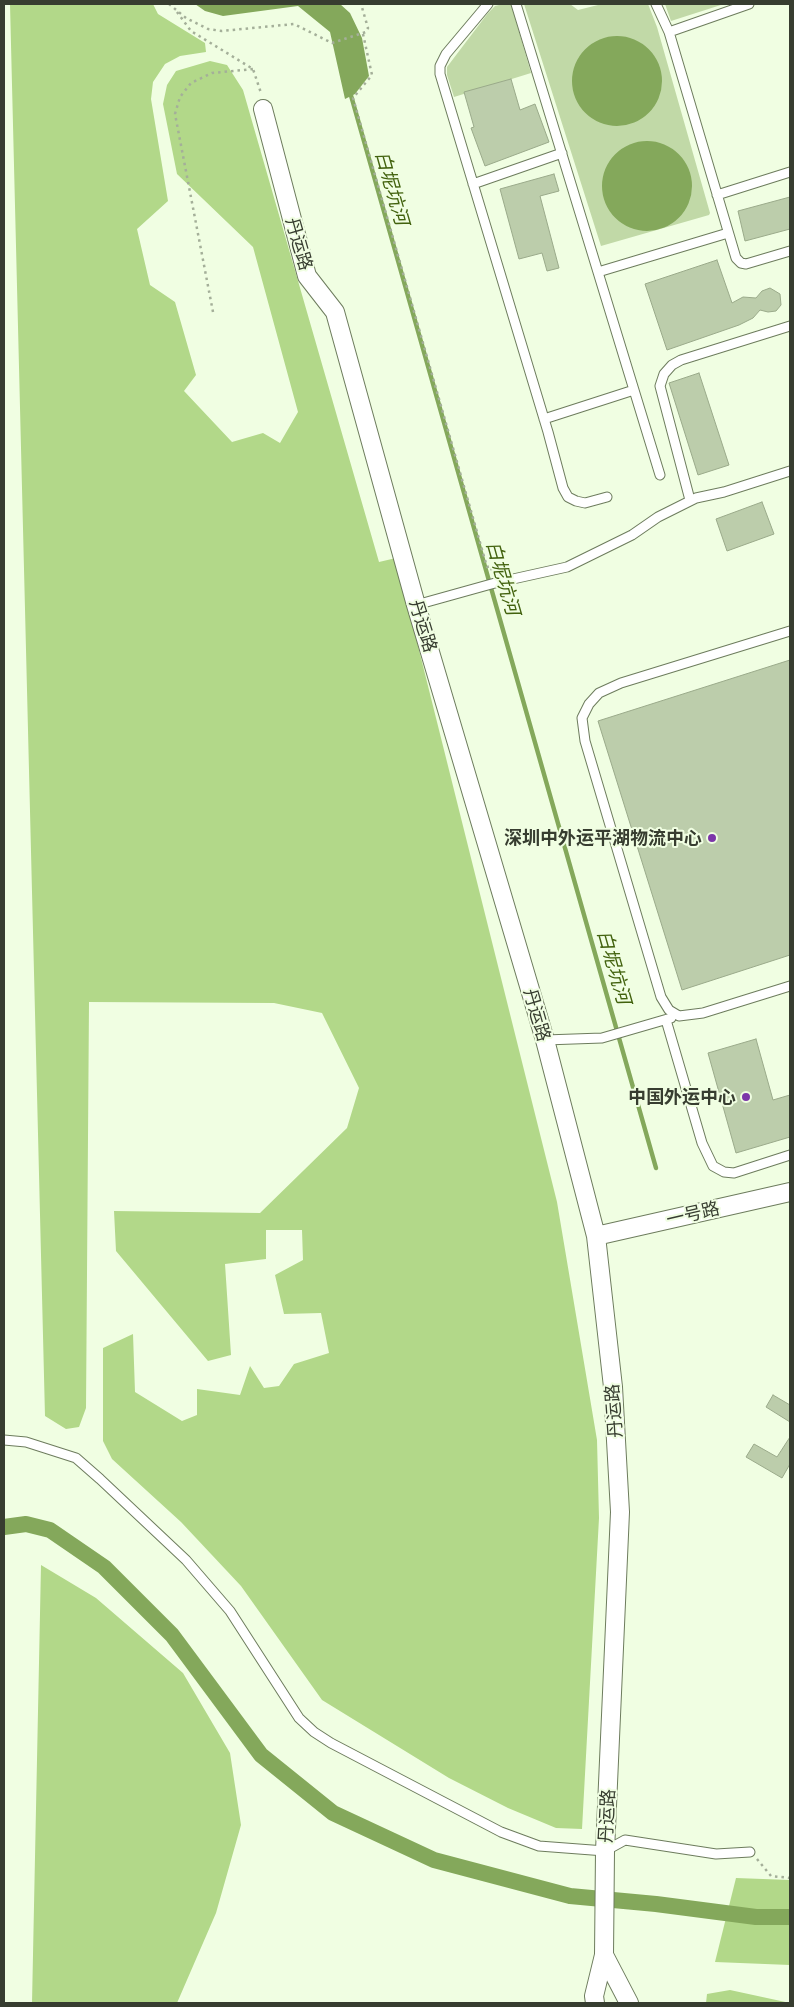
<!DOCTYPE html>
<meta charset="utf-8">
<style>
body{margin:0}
#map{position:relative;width:794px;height:2007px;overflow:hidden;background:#f0fee2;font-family:"Exo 2",sans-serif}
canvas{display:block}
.frame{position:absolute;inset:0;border:5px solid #373d30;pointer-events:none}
</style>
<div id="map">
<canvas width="794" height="2007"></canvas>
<div class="frame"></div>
</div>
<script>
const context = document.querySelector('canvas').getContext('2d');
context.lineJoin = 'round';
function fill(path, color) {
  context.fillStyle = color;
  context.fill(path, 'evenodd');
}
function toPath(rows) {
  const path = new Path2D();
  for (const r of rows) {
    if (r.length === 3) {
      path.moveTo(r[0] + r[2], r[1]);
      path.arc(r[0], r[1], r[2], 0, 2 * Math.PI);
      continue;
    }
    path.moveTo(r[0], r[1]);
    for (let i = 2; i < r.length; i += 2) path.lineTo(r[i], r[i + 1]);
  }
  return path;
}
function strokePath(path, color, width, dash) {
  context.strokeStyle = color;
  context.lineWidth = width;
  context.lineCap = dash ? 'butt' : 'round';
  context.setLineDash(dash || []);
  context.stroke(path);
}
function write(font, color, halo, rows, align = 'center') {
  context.font = font + ' "Exo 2","Noto Sans SC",sans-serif';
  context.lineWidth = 4;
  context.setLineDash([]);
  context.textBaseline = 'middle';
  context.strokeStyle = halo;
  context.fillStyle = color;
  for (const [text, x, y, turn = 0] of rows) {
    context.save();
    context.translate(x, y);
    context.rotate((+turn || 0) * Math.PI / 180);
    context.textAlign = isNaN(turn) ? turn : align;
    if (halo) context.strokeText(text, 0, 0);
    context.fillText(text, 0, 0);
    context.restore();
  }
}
const green = toPath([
 [503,4,511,4,531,73,454,97,447,75,447,67,488,13,495,6],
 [524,4,570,4,578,10,602,4,648,4,657,27,710,213,709,215,601,246],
 [665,4,724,4,671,21]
]);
const forest = toPath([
 [10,4,153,4,158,14,205,43,206,52,180,56,165,64,153,82,151,99,168,201,137,229,150,285,175,302,196,375,184,391,232,442,263,433,280,443,298,412,253,247,177,174,163,104,167,85,176,71,210,61,227,65,243,90,379,562,396,558,557,1202,597,1440,599,1518,582,1829,556,1828,508,1808,449,1778,322,1700,241,1586,181,1522,112,1459,103,1441,103,1348,133,1334,135,1392,182,1421,197,1415,197,1389,240,1395,250,1366,264,1388,279,1386,294,1364,329,1353,321,1313,284,1314,275,1275,303,1260,302,1230,266,1230,266,1259,225,1264,231,1355,208,1361,116,1251,114,1211,260,1213,347,1128,359,1088,322,1013,274,1003,89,1002,86,1408,79,1427,66,1429,45,1416],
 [41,1565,96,1598,183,1673,230,1753,241,1825,216,1913,177,2003,32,2003],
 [736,1878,790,1880,790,1965,715,1962],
 [730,1990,790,2003,706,2003,707,1994]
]);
const water = toPath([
 [195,4,340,4,350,13,362,38,369,76,355,94,345,99,330,32,298,6,223,16,205,11],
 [617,81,45],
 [647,186,45]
]);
const stream = toPath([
 [350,92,656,1168]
]);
const canal = toPath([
 [4,1527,26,1524,50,1530,104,1567,172,1635,261,1755,333,1813,434,1860,570,1896,656,1904,756,1917,790,1917]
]);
const building = toPath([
 [511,79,520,110,535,104,549,142,485,166,471,128,474,127,464,92,511,79],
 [554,174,559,191,540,196,559,268,547,271,542,253,519,259,500,189,554,174],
 [790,197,790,229,745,241,738,211,790,197],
 [717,260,732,303,743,297,756,298,762,291,770,288,780,294,781,305,776,311,768,312,760,310,753,318,739,325,667,350,645,284,717,260],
 [699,373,729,465,698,475,669,383,699,373],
 [762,502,774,534,727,551,716,519,762,502],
 [790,660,790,955,682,990,598,721,790,660],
 [756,1039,773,1100,790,1095,790,1137,736,1153,708,1053,756,1039],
 [773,1395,790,1405,790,1422,766,1407,773,1395],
 [790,1437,790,1464,782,1478,746,1457,754,1444,777,1457,790,1437]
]);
const path = toPath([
 [169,4,186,18,208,29,222,31,294,24,332,43,366,32,368,28,361,4],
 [177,12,191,31,253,69,261,93],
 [363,34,372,75,353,98,487,567,491,566,492,573],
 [213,312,175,114,180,97,191,83,212,73,253,69],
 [757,1859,771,1876,790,1878]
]);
const service = toPath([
 [488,4,446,54,440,66,440,74,548,432,563,488,568,497,576,501,585,503,607,497],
 [516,4,660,475],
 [656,4,669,32],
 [749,4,669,32,736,258,741,263,746,264,790,251],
 [473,184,562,153],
 [717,195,790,172],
 [598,272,728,233],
 [544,419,634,390],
 [690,500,660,386,664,374,672,365,681,360,790,326],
 [416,605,495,583,567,567,632,535,658,517,696,498,724,492,790,471],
 [790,631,621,683,599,693,589,704,582,718,585,741,661,997,669,1010,679,1016,703,1013,790,986],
 [666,1020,702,1143,713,1166,724,1172,734,1173,790,1155],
 [545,1040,602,1038,671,1018],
 [4,1440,26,1442,76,1458,100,1479,186,1560,230,1611,299,1718,314,1732,331,1743,501,1832,539,1846,605,1851,625,1840,716,1854,750,1852]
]);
const minor = toPath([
 [263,109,307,276,335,312,416,605,545,1040,596,1236,613,1387,620,1512,605,1851,604,1955],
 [596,1236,790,1192],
 [595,2003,594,1996,604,1955,629,2003]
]);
const markers = [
 [712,838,5,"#7c36a9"],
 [746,1097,5,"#7c36a9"]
];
const streetNames = [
 ["丹运路",299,244,74],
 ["丹运路",423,626,73],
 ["丹运路",537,1015,74],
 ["一号路",693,1214,-13],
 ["丹运路",614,1411,-94],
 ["丹运路",607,1816,-87]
];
const poiNames = [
 ["深圳中外运平湖物流中心",702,838],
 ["中国外运中心",736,1097]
];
const waterNames = [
 ["白坭坑河",392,188,74],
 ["白坭坑河",503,578,74],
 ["白坭坑河",614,967,74]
];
fill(green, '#c1d9a7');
fill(forest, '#b2d889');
fill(water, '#84a85b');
strokePath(stream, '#84a85b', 4.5);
strokePath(canal, '#84a85b', 16);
fill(building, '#bccdab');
strokePath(building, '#9aaa8a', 1);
strokePath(service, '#6d7c5d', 11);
strokePath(minor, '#6d7c5d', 20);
strokePath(path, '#a4af99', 2.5, [2.5, 4]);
strokePath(service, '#fff', 9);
strokePath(minor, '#fff', 18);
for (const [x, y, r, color] of markers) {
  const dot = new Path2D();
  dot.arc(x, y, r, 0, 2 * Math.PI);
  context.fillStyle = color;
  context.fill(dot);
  strokePath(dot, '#f0fee2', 2);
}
write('18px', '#373d30', '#f0fee2', streetNames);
write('bold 18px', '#373d30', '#f0fee2', poiNames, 'right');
write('italic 19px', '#42620e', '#f0fee2', waterNames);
</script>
